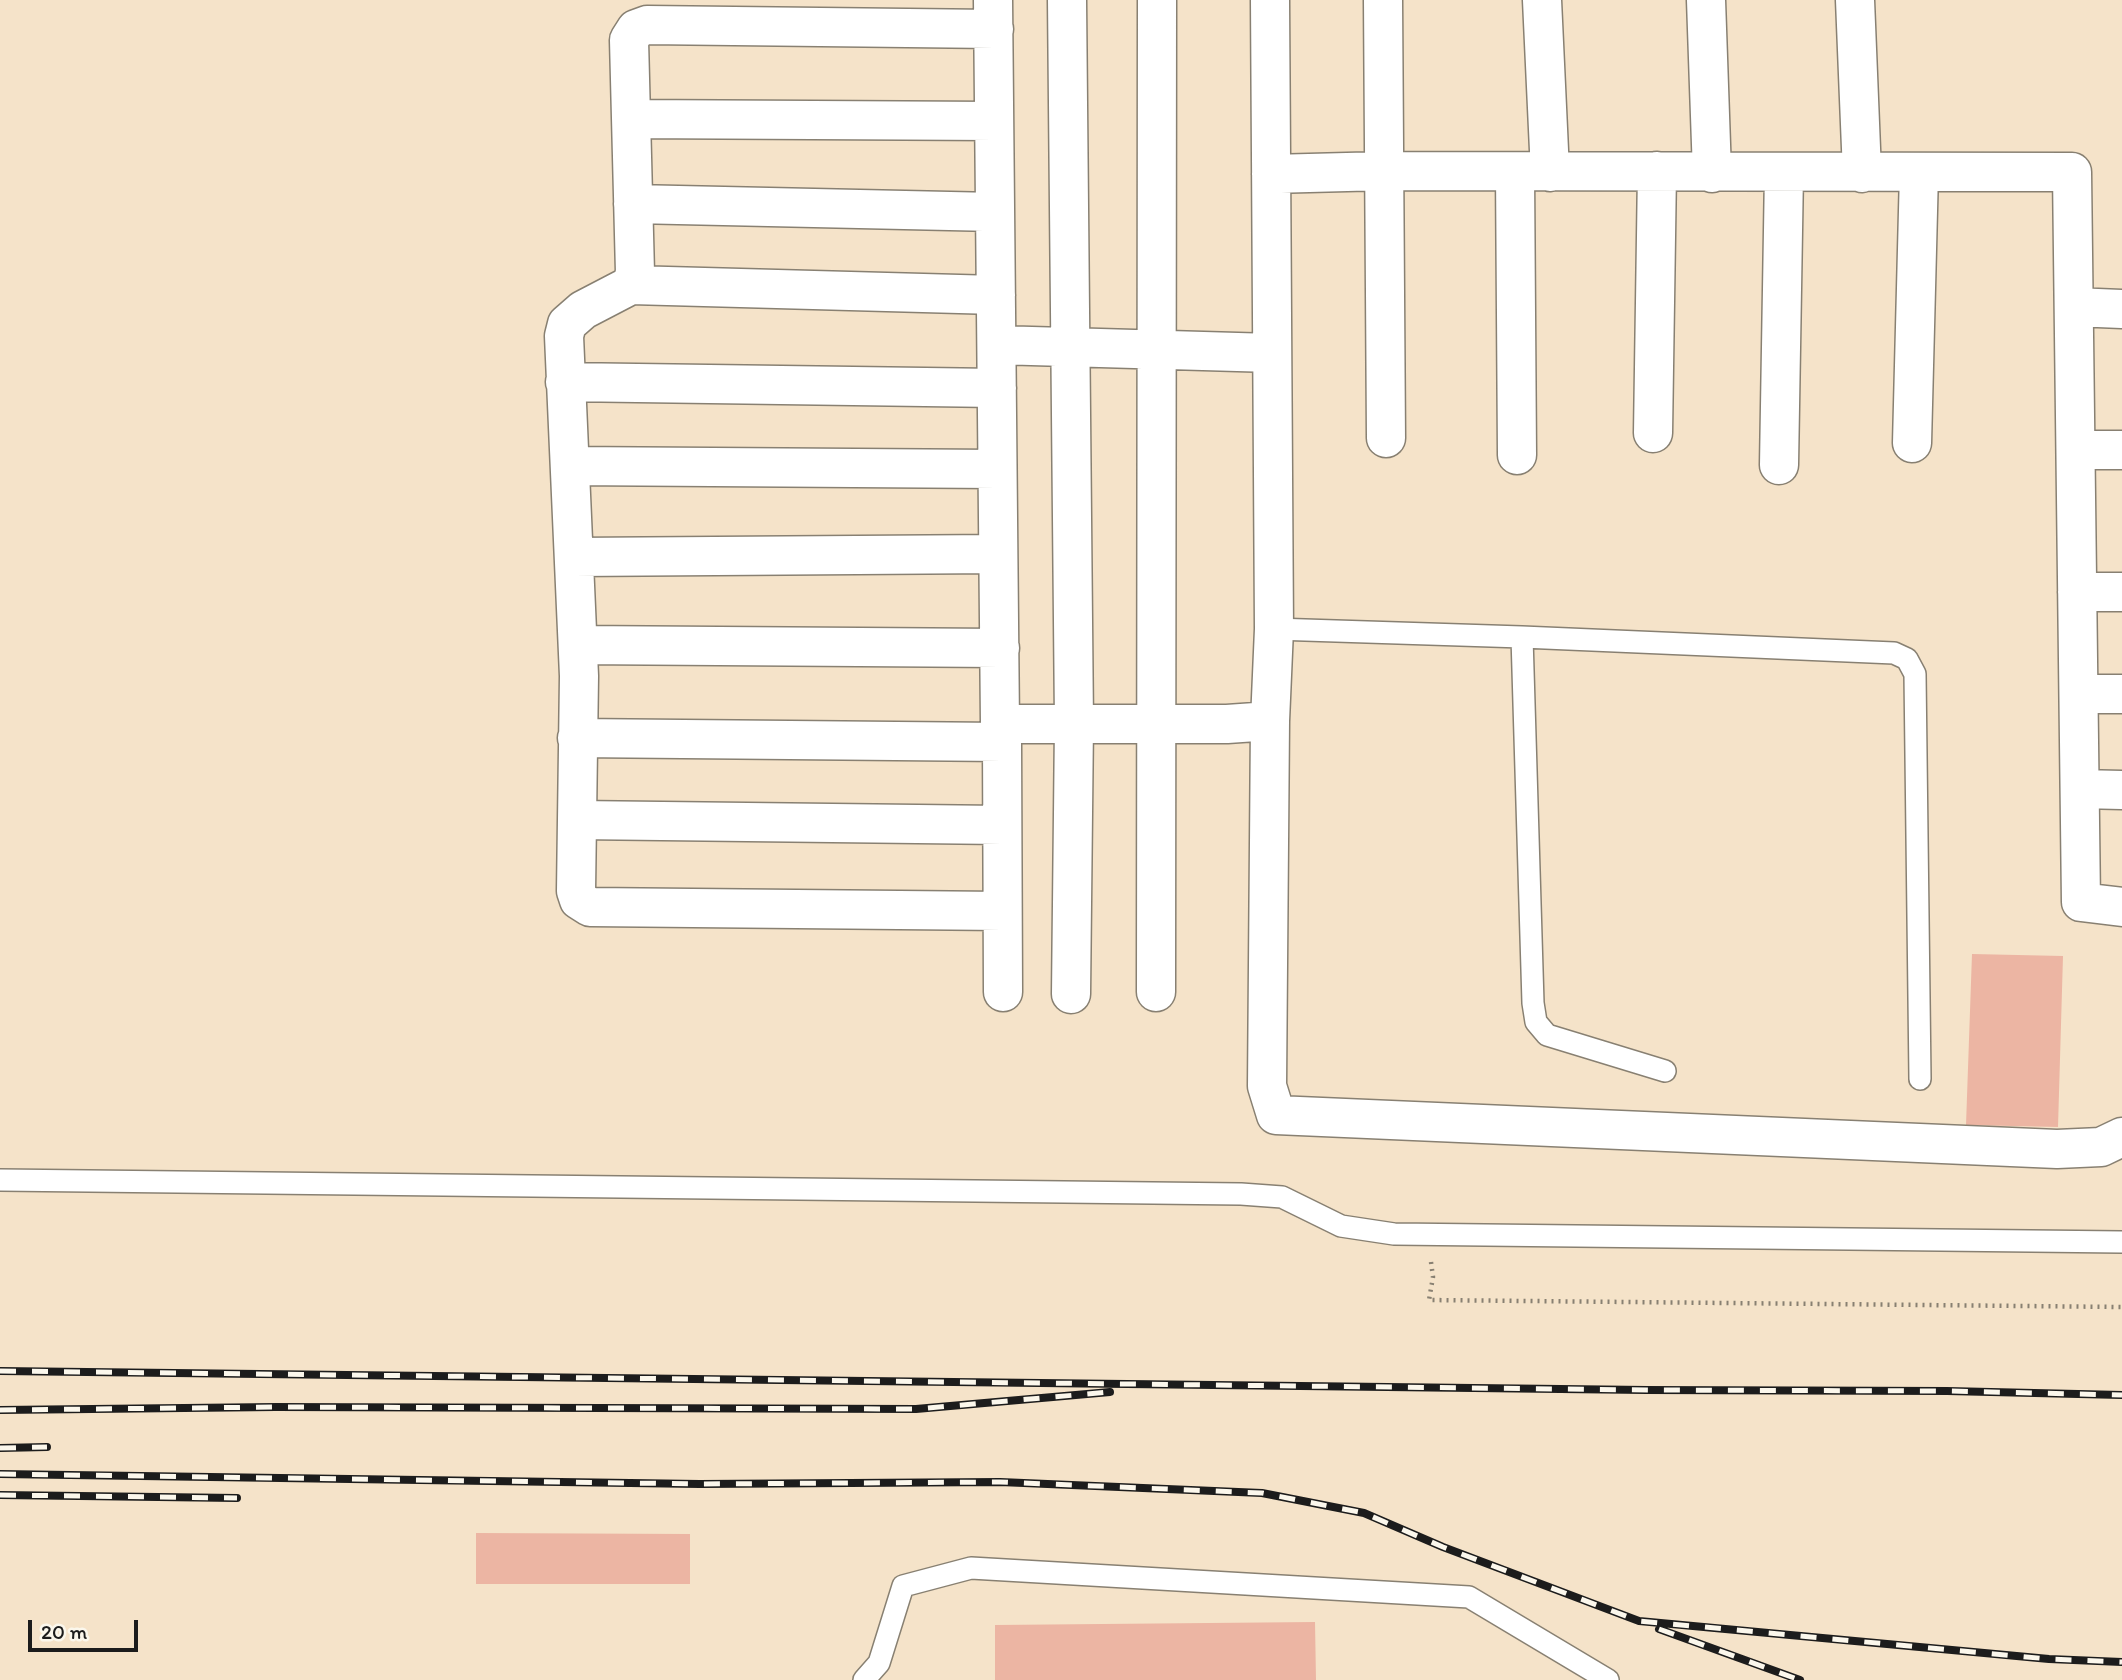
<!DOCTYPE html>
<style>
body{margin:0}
#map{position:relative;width:2122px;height:1680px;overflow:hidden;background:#f5e3c9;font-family:Itim,sans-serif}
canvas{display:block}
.scale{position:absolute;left:28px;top:1620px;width:110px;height:32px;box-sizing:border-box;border:4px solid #1c1c1c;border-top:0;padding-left:9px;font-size:21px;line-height:24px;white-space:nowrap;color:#1c1c1c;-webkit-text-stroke:5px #fbf7ec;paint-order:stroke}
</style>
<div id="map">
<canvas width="2122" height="1680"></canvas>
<div class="scale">20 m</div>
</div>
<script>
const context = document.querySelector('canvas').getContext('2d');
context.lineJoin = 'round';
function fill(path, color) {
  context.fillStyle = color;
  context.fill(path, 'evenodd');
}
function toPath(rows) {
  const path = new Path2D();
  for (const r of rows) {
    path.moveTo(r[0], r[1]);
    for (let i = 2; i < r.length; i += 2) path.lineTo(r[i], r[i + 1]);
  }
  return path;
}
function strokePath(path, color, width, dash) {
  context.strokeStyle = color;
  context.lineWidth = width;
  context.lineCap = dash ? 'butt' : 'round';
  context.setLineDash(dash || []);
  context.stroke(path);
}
const building = toPath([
 [1972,954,2063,956,2058,1127,1966,1125],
 [476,1533,690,1534,690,1584,476,1584],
 [1315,1622,1316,1680,995,1680,995,1625]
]);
const path = toPath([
 [1431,1262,1433,1277,1429,1300,2122,1307]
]);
const service = toPath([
 [1274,629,1522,637,1894,653,1907,659,1915,674,1920,1079],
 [1522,637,1533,1003,1536,1022,1547,1035,1665,1071],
 [0,1180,1241,1194,1282,1197,1341,1226,1394,1234,2122,1242],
 [864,1680,879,1663,903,1586,971,1568,1469,1597,1608,1680]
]);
const minor = toPath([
 [993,0,1000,724,1002,742,1003,992],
 [1067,0,1074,723,1071,994],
 [1270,0,1274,629,1270,721,1267,1086,1276,1115,2057,1149,2101,1147,2122,1137],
 [1383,0,1386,438],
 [1542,0,1550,172],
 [1706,0,1712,173],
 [1855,0,1862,173],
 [994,29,647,25,636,29,629,40,635,273,631,285,583,310,567,324,564,336,579,676,576,891,579,900,590,907,1002,911],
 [631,119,994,121],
 [1515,172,1517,455],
 [1271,174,1385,171,2072,172,2081,902,2122,907],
 [633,204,995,212],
 [631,285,996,295],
 [2074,307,2122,309],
 [997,345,1272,353],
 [565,382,997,388],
 [1653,433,1657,171],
 [1912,443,1919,172],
 [2076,450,2122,450],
 [1779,465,1784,172],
 [570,466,997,469],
 [574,557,998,554],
 [2077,592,2122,592],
 [578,645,1000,648],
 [2079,694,2122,694],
 [1000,724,1227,724,1270,721],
 [577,738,1002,742],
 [2080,789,2122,790],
 [577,820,1002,825],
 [1156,992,1157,0]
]);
const rail = toPath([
 [0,1371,1647,1390,1947,1391,2122,1395],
 [0,1410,276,1407,916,1409,1110,1392],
 [0,1448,47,1447],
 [0,1474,700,1484,1000,1482,1262,1493,1364,1513,1443,1547,1639,1621,2049,1659,2122,1662],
 [0,1495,237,1498],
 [1659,1629,1800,1680]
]);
fill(building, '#ecb5a3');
strokePath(service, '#888072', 24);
strokePath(minor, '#888072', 41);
strokePath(path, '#888072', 4.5, [2, 5]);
strokePath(service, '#fff', 21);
strokePath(minor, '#fff', 38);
strokePath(rail, '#1c1c1c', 8);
strokePath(rail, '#fbf7ec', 5, [16]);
</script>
